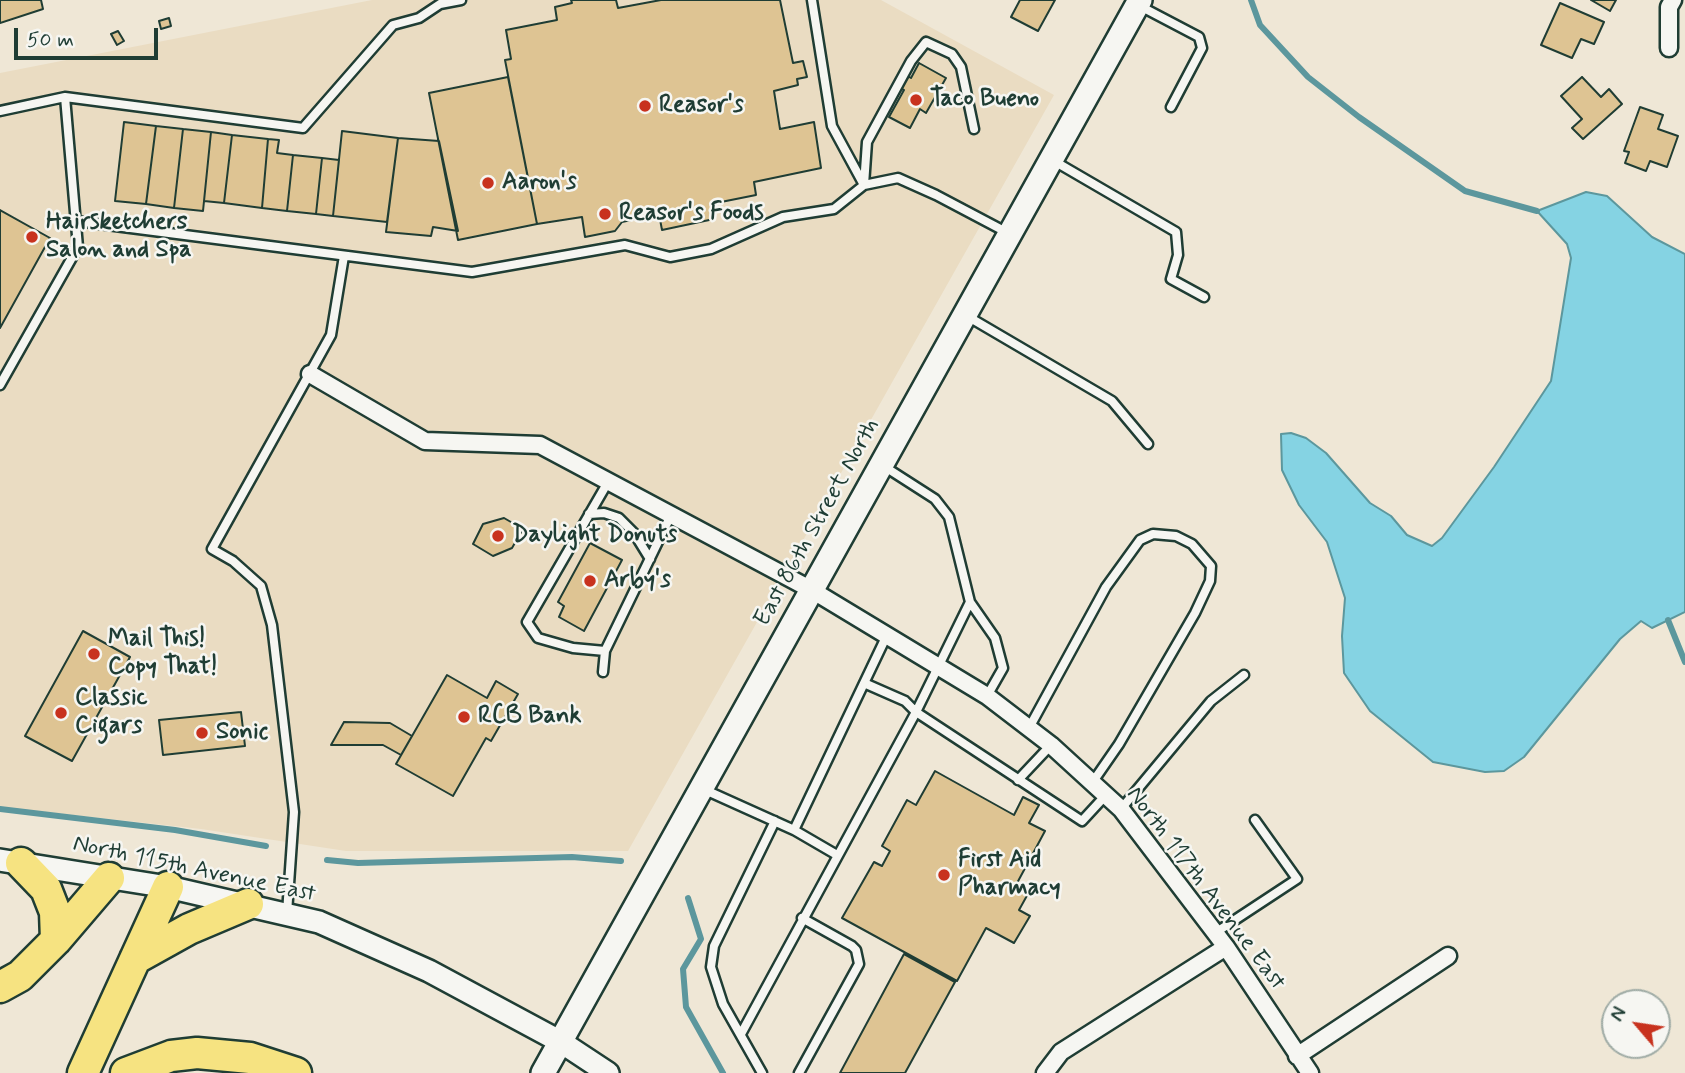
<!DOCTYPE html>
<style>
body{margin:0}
#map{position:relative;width:1685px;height:1073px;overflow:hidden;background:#efe7d6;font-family:Mynerve,sans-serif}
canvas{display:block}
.north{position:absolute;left:1601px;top:989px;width:70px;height:70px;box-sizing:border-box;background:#f6f6f2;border:2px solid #a0aca6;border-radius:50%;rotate:299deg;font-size:19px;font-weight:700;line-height:28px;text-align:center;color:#1f3d34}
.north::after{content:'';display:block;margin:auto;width:24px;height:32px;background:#c8321e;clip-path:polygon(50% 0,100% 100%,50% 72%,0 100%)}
.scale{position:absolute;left:14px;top:28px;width:144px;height:32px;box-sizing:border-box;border:4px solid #1f3d34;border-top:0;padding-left:9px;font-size:21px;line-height:24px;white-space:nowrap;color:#1f3d34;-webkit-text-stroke:5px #f6f6f2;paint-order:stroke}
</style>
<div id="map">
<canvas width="1685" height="1073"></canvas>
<div class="north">N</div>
<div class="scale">50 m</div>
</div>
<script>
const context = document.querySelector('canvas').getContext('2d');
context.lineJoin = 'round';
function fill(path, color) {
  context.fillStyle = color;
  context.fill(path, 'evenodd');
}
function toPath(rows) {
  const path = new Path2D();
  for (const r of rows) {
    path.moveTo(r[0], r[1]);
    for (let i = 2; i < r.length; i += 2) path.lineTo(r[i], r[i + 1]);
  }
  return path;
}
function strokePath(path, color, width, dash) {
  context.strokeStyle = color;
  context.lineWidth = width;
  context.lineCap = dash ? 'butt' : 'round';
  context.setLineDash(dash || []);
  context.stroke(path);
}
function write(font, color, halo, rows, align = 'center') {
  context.font = font + ' Mynerve,sans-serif';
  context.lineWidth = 5;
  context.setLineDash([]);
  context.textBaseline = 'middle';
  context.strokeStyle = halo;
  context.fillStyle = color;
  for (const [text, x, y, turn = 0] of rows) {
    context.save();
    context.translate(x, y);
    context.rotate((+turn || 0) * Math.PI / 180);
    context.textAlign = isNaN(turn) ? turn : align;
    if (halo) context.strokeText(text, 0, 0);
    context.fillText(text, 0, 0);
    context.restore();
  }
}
const built = toPath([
 [372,0,881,0,1054,95,628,851,346,851,201,829,0,807,0,73]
]);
const water = toPath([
 [1586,192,1607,196,1652,237,1685,254,1685,612,1652,628,1641,621,1620,639,1524,757,1504,771,1485,772,1433,762,1370,711,1344,673,1342,636,1345,598,1327,542,1299,505,1282,470,1281,434,1291,433,1306,438,1326,453,1370,503,1391,516,1407,535,1432,546,1442,538,1494,467,1551,381,1571,258,1567,244,1537,211,1586,192]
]);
const stream = toPath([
 [1251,0,1260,25,1308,77,1359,117,1465,191,1537,211],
 [1668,620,1685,662],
 [0,809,175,830,266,846],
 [327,860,358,863,572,857,621,861],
 [688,898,701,939,683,969,686,1007,723,1073]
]);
const building = toPath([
 [0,0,41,0,43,9,0,23,0,0],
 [571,0,616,0,618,8,661,0,780,0,793,63,803,61,807,77,797,79,798,85,774,91,780,129,814,122,821,168,754,182,756,195,711,204,714,219,662,230,659,214,622,222,615,231,585,237,582,217,537,224,505,60,511,59,506,30,557,20,555,7,572,3,571,0],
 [1020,0,1055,0,1038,31,1011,17,1020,0],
 [1591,0,1616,0,1610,11,1591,0],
 [1560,3,1604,22,1594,44,1581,39,1572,58,1541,45,1560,3],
 [169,18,171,26,161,29,159,21,169,18],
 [118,31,124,41,117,45,111,34,118,31],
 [919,63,946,78,926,113,920,109,910,128,889,117,904,90,899,88,906,75,911,78,919,63],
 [508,77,537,224,458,240,429,93,508,77],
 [1582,77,1601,97,1609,89,1622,104,1583,139,1572,128,1582,119,1561,96,1582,77],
 [1640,107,1663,115,1658,129,1678,136,1667,167,1650,161,1646,171,1625,163,1629,152,1624,151,1640,107],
 [124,122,156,126,146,204,115,201,124,122],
 [156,126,183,129,174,208,146,204,156,126],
 [183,129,211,132,203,211,174,208,183,129],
 [342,131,398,138,387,222,333,216,342,131],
 [211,132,232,135,224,203,204,201,211,132],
 [232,135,268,139,262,208,224,203,232,135],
 [398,138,439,141,458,231,433,227,431,236,386,232,398,138],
 [268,139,279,140,277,153,293,155,287,211,262,208,268,139],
 [293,155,322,158,316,214,287,211,293,155],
 [322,158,339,160,333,216,316,214,322,158],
 [0,210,50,238,0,328,0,210],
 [504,518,523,529,512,548,493,556,473,544,483,524,504,518],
 [590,543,622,560,584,631,559,617,564,606,558,602,590,543],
 [83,631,130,657,72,761,25,736,83,631],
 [447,675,487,698,496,681,518,694,491,741,486,738,453,796,396,764,447,675],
 [241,712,245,746,163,755,159,720,241,712],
 [344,722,390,723,412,736,401,755,383,745,331,745,344,722],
 [935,771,1014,815,1023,797,1039,805,1029,823,1045,831,1016,885,1029,892,1019,910,1030,916,1014,943,986,928,957,981,842,918,874,862,882,866,890,851,882,846,907,800,916,805,935,771],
 [904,954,955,982,905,1073,840,1073,904,954]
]);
const service = toPath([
 [812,0,832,126,864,185],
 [1138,5,1199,37,1202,48,1171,107],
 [0,111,65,97,303,128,393,25,419,18,440,4,461,0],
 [1054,161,1176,232,1178,255,1171,279,1204,297],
 [864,185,867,142,911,61,926,42,952,54,961,67,974,129],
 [76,221,472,272,625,245,670,257,711,249,783,217,834,209,864,185,898,178,936,195,1008,233],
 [967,316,1112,401,1148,444],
 [0,385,78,247,65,97],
 [882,465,935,499,949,517,970,602,995,638,1003,668,987,696],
 [589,514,604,513,619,518,634,533,650,559],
 [605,651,573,648,538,638,527,622,608,482],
 [603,672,605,651,671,515],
 [864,683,905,701,916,712,970,602],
 [1029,728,1106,587,1140,540,1153,534,1176,536,1192,544,1211,566,1210,581,1195,613,1119,744,1092,783],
 [1018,780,1051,745],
 [703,789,794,830,887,635],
 [1121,809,1211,701,1244,675],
 [794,830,837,855],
 [287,913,294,812,272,625,261,586,233,561,212,549,331,335,344,256],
 [1215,933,1297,879,1255,820],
 [741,1034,916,712,1082,821,1106,795],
 [762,1073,723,1004,711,967,714,946,775,821],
 [799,1073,859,964,856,950,852,946,802,918]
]);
const minor = toPath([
 [1669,48,1669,7,1673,0],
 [310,374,425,441,540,445,810,589,987,696,1051,745,1121,809,1226,947,1310,1073],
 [1297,1056,1448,956],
 [1045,1073,1061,1052,1226,947]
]);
const tertiary = toPath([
 [0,860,168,887,319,922,429,971,561,1042,608,1073]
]);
const secondary = toPath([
 [543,1073,1140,0]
]);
const motorway = toPath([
 [21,863,46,889,55,912,56,940],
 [135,959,189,929,248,904],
 [0,987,20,976,56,940,109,878],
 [83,1073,168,887],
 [126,1073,171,1056,197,1053,250,1058,296,1073]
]);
const markers = [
 [916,100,7,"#c8321e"],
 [645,106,7,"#c8321e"],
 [488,183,7,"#c8321e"],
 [605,214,7,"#c8321e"],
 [32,237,7,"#c8321e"],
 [498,536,7,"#c8321e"],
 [590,581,7,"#c8321e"],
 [94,654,7,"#c8321e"],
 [61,713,7,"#c8321e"],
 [464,717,7,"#c8321e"],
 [202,733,7,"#c8321e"],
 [944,875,7,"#c8321e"]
];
const poiNames = [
 ["Taco Bueno",930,100],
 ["Reasor's",659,106],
 ["Aaron's",502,183],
 ["Reasor's Foods",619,214],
 ["Hairsketchers",46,223],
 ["Salon and Spa",46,251],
 ["Daylight Donuts",512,536],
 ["Arby's",604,581],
 ["Mail This!",108,640],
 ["Copy That!",108,668],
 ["Classic",75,699],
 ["Cigars",75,727],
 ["RCB Bank",478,717],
 ["Sonic",216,733],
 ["First Aid",958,861],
 ["Pharmacy",958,889]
];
const streetNames = [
 ["East 86th Street North",818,523,-61],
 ["North 115th Avenue East",194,870,12],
 ["North 117th Avenue East",1205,889,53]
];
fill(built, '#eadcc2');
fill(water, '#85d3e3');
strokePath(water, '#5c979d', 2);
strokePath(stream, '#5c979d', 6);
fill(building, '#dec493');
strokePath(building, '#1f3d34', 2);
strokePath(service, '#1f3d34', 13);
strokePath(minor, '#1f3d34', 21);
strokePath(tertiary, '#1f3d34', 26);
strokePath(secondary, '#1f3d34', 28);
strokePath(motorway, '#1f3d34', 35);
strokePath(service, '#f6f6f2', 8);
strokePath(minor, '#f6f6f2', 16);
strokePath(tertiary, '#f6f6f2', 21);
strokePath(secondary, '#f6f6f2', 23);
strokePath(motorway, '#f6e381', 30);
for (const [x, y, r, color] of markers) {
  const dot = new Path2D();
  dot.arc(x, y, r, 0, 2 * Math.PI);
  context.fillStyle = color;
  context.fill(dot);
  strokePath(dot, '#f6f6f2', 2.5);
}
write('bold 24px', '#1f3d34', '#f6f6f2', poiNames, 'left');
write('24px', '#1f3d34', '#f6f6f2', streetNames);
</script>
